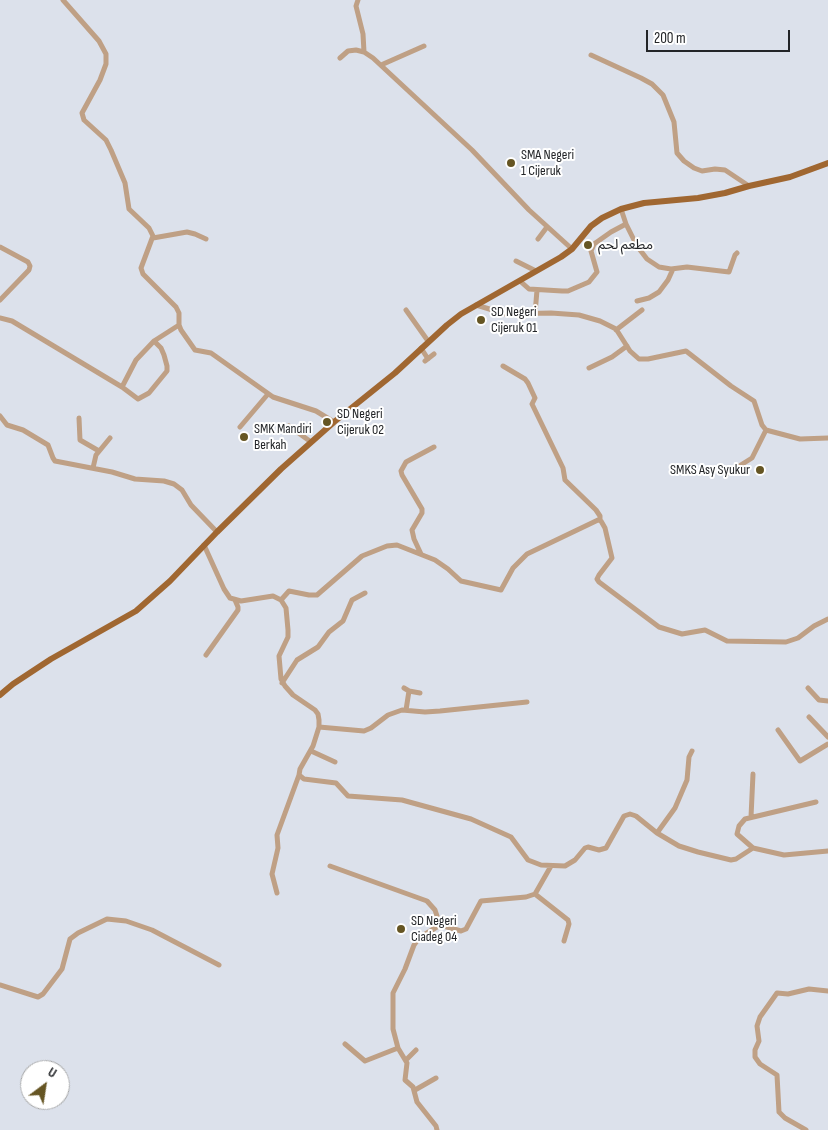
<!DOCTYPE html>
<meta charset="utf-8">
<style>
body{margin:0}
#map{position:relative;width:828px;height:1130px;overflow:hidden;background:#dce1eb;font-family:"Sofia Sans Condensed",sans-serif}
canvas{display:block}
.north{position:absolute;left:20px;top:1060px;width:50px;height:50px;box-sizing:border-box;background:#fff;border:1px solid #a7a8a9;border-radius:50%;rotate:31deg;font-size:14px;font-weight:700;line-height:20px;text-align:center;color:#232528}
.north::after{content:'';display:block;margin:auto;width:18px;height:22px;background:#655523;clip-path:polygon(50% 0,100% 100%,50% 72%,0 100%)}
.scale{position:absolute;left:646px;top:30px;width:144px;height:22px;box-sizing:border-box;border:2px solid #232528;border-top:0;padding-left:6px;font-size:15px;line-height:18px;white-space:nowrap;color:#232528;-webkit-text-stroke:4px #fff;paint-order:stroke}
</style>
<div id="map">
<canvas width="828" height="1130"></canvas>
<div class="north">U</div>
<div class="scale">200 m</div>
</div>
<script>
const context = document.querySelector('canvas').getContext('2d');
context.lineJoin = 'round';
function toPath(rows) {
  const path = new Path2D();
  for (const r of rows) {
    path.moveTo(r[0], r[1]);
    for (let i = 2; i < r.length; i += 2) path.lineTo(r[i], r[i + 1]);
  }
  return path;
}
function strokePath(path, color, width, dash) {
  context.strokeStyle = color;
  context.lineWidth = width;
  context.lineCap = dash ? 'butt' : 'round';
  context.setLineDash(dash || []);
  context.stroke(path);
}
function write(font, color, halo, rows, align = 'center') {
  context.font = font + ' "Sofia Sans Condensed","Noto Sans Arabic",sans-serif';
  context.lineWidth = 4;
  context.setLineDash([]);
  context.textBaseline = 'middle';
  context.strokeStyle = halo;
  context.fillStyle = color;
  for (const [text, x, y, turn = 0] of rows) {
    context.save();
    context.translate(x, y);
    context.rotate((+turn || 0) * Math.PI / 180);
    context.textAlign = isNaN(turn) ? turn : align;
    if (halo) context.strokeText(text, 0, 0);
    context.fillText(text, 0, 0);
    context.restore();
  }
}
const minor = toPath([
 [63,0,99,41,106,54,106,64,100,80,82,113,84,120,106,140,111,150,125,183,129,209,149,228,153,236,141,268,143,274,176,307,179,313,179,325,181,330,195,350,211,353,273,397,316,411,334,422],
 [358,0,356,6,363,34,364,52],
 [591,55,641,78,652,84,663,95,674,122,677,153,684,161,694,168,702,171,715,169,725,170,749,186],
 [340,58,348,51,356,50,364,52,373,58,472,150,529,210,572,249],
 [381,65,424,46],
 [621,209,626,224,637,246,647,259,659,267,671,269,687,267,729,272,735,255,737,253],
 [153,238,187,232,195,234,206,239],
 [538,239,547,227],
 [0,247,28,262,30,266,29,270,0,300],
 [516,261,536,271],
 [520,281,529,289,562,291,568,291,589,282,597,272,591,251,594,244,611,232,626,224],
 [637,301,649,298,659,292,668,280,673,269],
 [476,305,506,314,551,313,579,315,600,321,616,329,630,351,639,359,648,359,686,351,731,386,754,401,762,425,766,430,800,439,828,438],
 [406,310,428,341],
 [535,314,537,290],
 [0,318,12,321,122,387],
 [616,330,642,310],
 [154,341,161,348,164,355,167,366,167,371,149,393,138,399,122,387,136,360,154,341,179,325],
 [421,348,428,359],
 [425,361,434,354],
 [503,366,525,379,528,383,535,398,532,404,563,468,565,480,596,510,600,516,600,520],
 [589,368,612,357,627,346],
 [0,416,7,425,23,430,48,445,53,458,55,461,112,472,135,479,164,481,174,484,182,490,191,505,217,532],
 [79,418,80,440,99,451],
 [289,426,311,442],
 [240,427,268,394],
 [93,468,96,455,110,438],
 [728,473,752,458,766,430],
 [204,545,224,589,230,598,241,601,273,596,281,600,286,608,288,630,288,637,279,656,281,679,285,686,293,695,315,710,318,714,319,720,319,727,313,746,300,769,299,775,304,779,336,783,348,796,402,800,471,819,511,837,528,860,541,865,565,866,575,860,585,848,588,847,599,850,606,848,624,816,630,814,636,816,657,833,679,846,698,852,731,860,736,859,753,848,784,855,828,851],
 [421,554,414,539,412,530,422,513,422,509,402,475,401,471,406,462,434,447],
 [281,600,289,591,309,595,317,595,362,556,387,546,397,545,435,560,448,569,461,581,501,590,513,568,527,554,598,520,601,521,605,528,612,558,599,575,597,579,599,582,659,627,682,634,705,630,727,641,786,642,798,638,814,626,828,619],
 [206,655,238,610,238,607,235,600],
 [282,683,297,660,318,647,329,632,343,621,352,600,365,593],
 [404,688,409,691,420,693],
 [808,688,819,700,828,701],
 [406,710,409,691],
 [809,717,828,737],
 [319,727,364,731,371,728,388,715,402,710,425,712,440,711,527,702],
 [778,730,800,761,828,744],
 [311,751,335,762],
 [751,817,753,774],
 [657,833,675,808,687,780,689,757,692,751],
 [753,848,737,834,739,826,745,819,816,802],
 [330,866,427,901,435,910,440,925],
 [277,893,272,874,278,848,277,835,299,775],
 [535,894,568,920,569,924,564,941],
 [0,985,38,997,43,994,62,969,70,939,78,933,107,919,126,921,152,930,219,965],
 [345,1044,365,1061,398,1048],
 [406,1060,416,1050],
 [415,1090,436,1078],
 [437,1130,436,1126,417,1102,413,1087,405,1080,407,1063,398,1048,393,1029,393,993,405,969,414,945,419,938,440,925,461,931,466,929,481,901,526,897,535,894,551,866],
 [806,1130,785,1118,779,1112,777,1075,760,1064,755,1057,755,1050,759,1041,757,1026,760,1017,777,993,788,994,809,989,828,991]
]);
const major = toPath([
 [0,695,13,684,51,659,136,611,170,581,217,532,281,469,334,422,395,373,447,325,461,314,561,257,572,249,591,226,602,218,621,209,644,203,698,198,725,193,749,186,790,177,828,163]
]);
const markers = [
 [511,163,5,"#655523"],
 [588,245,5,"#655523"],
 [481,320,5,"#655523"],
 [327,422,5,"#655523"],
 [244,437,5,"#655523"],
 [760,470,5,"#655523"],
 [401,929,5,"#655523"]
];
const poiNames = [
 ["SMA Negeri",521,155],
 ["1 Cijeruk",521,171],
 ["مطعم لحم",598,245],
 ["SD Negeri",491,312],
 ["Cijeruk 01",491,328],
 ["SD Negeri",337,414],
 ["Cijeruk 02",337,430],
 ["SMK Mandiri",254,429],
 ["Berkah",254,445],
 ["SMKS Asy Syukur",750,470,"right"],
 ["SD Negeri",411,921],
 ["Ciadeg 04",411,937]
];
strokePath(minor, '#bfa085', 5);
strokePath(major, '#a06731', 6);
for (const [x, y, r, color] of markers) {
  const dot = new Path2D();
  dot.arc(x, y, r, 0, 2 * Math.PI);
  context.fillStyle = color;
  context.fill(dot);
  strokePath(dot, '#fff', 2);
}
write('14px', '#232528', '#fff', poiNames, 'left');
</script>
